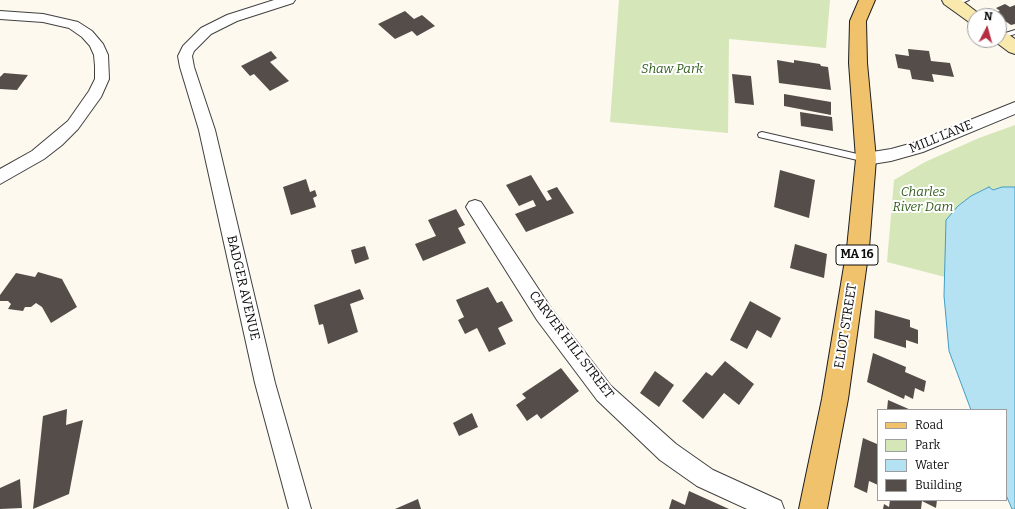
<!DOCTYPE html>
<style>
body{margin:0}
#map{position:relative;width:1015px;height:509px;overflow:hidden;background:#fef9ee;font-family:Bitter,serif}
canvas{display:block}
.legend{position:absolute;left:877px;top:409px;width:130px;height:92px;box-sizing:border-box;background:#fff;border:1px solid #9e9e9e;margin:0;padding:5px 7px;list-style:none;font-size:12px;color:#0d0d0d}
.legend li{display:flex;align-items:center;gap:8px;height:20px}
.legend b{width:20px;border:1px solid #9e9e9e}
.north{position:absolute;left:967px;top:8px;width:40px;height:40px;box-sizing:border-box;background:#fff;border:1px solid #9e9e9e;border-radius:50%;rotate:6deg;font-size:11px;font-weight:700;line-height:16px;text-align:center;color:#0d0d0d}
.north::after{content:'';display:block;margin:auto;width:14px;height:18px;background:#b42e42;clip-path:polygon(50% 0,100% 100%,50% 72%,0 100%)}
</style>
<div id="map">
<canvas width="1015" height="509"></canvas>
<ul class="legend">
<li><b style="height:5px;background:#f0c26c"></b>Road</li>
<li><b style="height:11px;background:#d5e6b9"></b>Park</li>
<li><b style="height:11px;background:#b5e2f2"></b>Water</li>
<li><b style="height:11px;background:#554d4a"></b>Building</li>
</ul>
<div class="north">N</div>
</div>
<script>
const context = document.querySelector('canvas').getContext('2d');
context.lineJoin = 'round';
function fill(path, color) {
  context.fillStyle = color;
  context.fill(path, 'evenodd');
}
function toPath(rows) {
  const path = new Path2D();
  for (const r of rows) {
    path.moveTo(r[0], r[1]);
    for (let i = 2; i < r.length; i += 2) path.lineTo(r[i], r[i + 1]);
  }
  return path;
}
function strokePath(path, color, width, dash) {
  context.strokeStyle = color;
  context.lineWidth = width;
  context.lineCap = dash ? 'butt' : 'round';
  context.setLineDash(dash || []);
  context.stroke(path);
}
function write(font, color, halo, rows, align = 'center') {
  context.font = font + ' Bitter,serif';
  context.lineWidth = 4;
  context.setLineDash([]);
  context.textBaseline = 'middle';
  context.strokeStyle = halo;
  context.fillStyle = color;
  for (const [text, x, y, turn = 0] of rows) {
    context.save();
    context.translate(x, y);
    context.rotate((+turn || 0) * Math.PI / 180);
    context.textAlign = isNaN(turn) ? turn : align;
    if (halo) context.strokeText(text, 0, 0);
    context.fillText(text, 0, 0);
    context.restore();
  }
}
const green = toPath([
 [619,0,830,0,826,48,729,39,728,133,610,122],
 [1015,125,1015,187,1002,187,992,190,989,187,971,196,958,206,945,258,945,277,887,262,894,180,925,162,979,138]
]);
const water = toPath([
 [989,187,993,190,1002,187,1015,187,1015,509,1012,509,1006,495,1006,410,971,410,949,351,944,296,946,220,958,206,971,196,989,187]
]);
const building = toPath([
 [1005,4,1010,7,1015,5,1015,24,1011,25,993,13,1000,11,996,8],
 [405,11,414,19,422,15,435,26,417,36,412,31,395,39,378,24],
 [908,49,929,51,931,61,950,63,954,77,932,74,934,82,912,79,910,70,898,68,895,54,909,56],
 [271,51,277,58,270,62,289,81,270,91,254,74,250,76,241,66],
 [777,60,794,63,794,60,820,64,821,66,828,67,831,90,779,83],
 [4,73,28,75,17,90,0,89,0,77],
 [732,74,751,76,754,105,735,103],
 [784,94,831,102,831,115,784,106],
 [800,112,832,117,833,131,801,126],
 [780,170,815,180,809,218,774,207],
 [531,175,547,201,552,199,547,191,557,187,574,213,526,232,515,214,536,206,533,200,519,206,506,185],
 [306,179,310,192,315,190,317,196,313,198,316,207,291,215,283,187],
 [456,209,465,225,458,228,466,243,423,261,415,244,436,236,428,220],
 [795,244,827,254,824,278,790,268],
 [365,246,369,259,355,264,351,250],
 [38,272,62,279,77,307,51,323,42,307,36,303,31,307,25,307,23,311,8,309,11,304,8,301,0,301,0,295,16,273,35,277],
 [488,287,497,303,502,301,513,321,498,328,506,344,489,352,477,328,465,334,458,320,464,317,456,300],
 [360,289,364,299,350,304,358,332,328,344,323,324,319,325,314,305],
 [750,301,781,318,771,338,757,330,747,349,730,340],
 [875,310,910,320,910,327,918,330,918,344,906,340,906,348,874,338],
 [873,353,906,367,905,372,926,381,924,392,915,388,913,399,905,395,904,399,867,382],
 [725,361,754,384,739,405,724,393,703,419,682,401,706,372,712,376],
 [561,368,579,391,541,419,537,414,527,421,516,405,526,398,522,394],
 [655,371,674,385,659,407,640,393],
 [888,400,911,410,887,410],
 [67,409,66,425,83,420,69,494,33,509,43,416],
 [472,413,478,427,459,436,453,423],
 [863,438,877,444,878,449,878,485,869,481,867,493,854,487],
 [20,479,22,508,0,509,0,488],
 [689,491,729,509,669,509,672,499,685,505],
 [418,499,421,509,395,509],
 [890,500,937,500,936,508,922,501,921,509,883,509,884,504,889,507]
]);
const lane = toPath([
 [960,0,969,0,955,6,952,4,960,0],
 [1015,30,1015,34,999,39,999,35,1015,30],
 [762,132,866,156,870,159,866,162,759,137,758,135,759,133,762,132]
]);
const street = toPath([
 [274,0,295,0,293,3,237,21,211,34,194,51,192,56,194,67,215,130,275,383,311,509,289,509,255,383,199,130,180,67,178,56,183,46,201,28,227,15,274,0],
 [0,11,43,14,78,22,92,31,103,44,108,55,109,79,101,97,78,129,62,145,44,159,0,184,0,169,32,151,68,121,89,91,95,79,95,66,94,55,90,46,82,37,69,28,43,22,0,19,0,11],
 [1015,102,1015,114,923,152,891,161,866,165,860,163,858,159,860,155,866,153,891,149,913,143,1015,102],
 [475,200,481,202,551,308,611,386,676,444,713,470,781,501,784,509,747,509,697,486,660,460,597,400,537,320,469,212,466,207,469,202,475,200]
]);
const secondary = toPath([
 [942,0,961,0,982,16,975,16,975,23,969,22,944,4,942,0],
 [999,30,1005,32,1015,39,1015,54,1009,52,993,40,999,40,999,30]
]);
const primary = toPath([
 [859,0,875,0,866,21,867,63,876,159,869,248,848,399,827,509,799,509,822,399,847,248,856,159,849,63,850,21,859,0]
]);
const shields = [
 [857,255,42]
];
const shieldNames = [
 ["MA 16",857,255]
];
const parkNames = [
 ["Shaw Park",672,69],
 ["Charles",923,192],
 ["River Dam",923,207]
];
const streetNames = [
 ["MILL LANE",941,137,-22],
 ["BADGER AVENUE",243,288,77],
 ["ELIOT STREET",846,326,-81],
 ["CARVER HILL STREET",571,345,53]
];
fill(green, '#d5e6b9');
fill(water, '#b5e2f2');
strokePath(water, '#419ec4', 1);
fill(building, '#554d4a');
strokePath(lane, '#404040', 2);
strokePath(street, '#404040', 2);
strokePath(secondary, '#2f2f2f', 2);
strokePath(primary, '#1e1e1e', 2);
fill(lane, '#fff');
fill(street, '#fff');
fill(secondary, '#fae9ad');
fill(primary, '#f0c26c');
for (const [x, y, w] of shields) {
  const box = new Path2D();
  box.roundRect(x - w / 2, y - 10, w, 20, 3);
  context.fillStyle = '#fff';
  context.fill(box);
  strokePath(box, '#0d0d0d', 1);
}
write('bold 12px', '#0d0d0d', null, shieldNames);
write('italic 13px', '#356021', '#fff', parkNames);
write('13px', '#0d0d0d', '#fff', streetNames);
</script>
